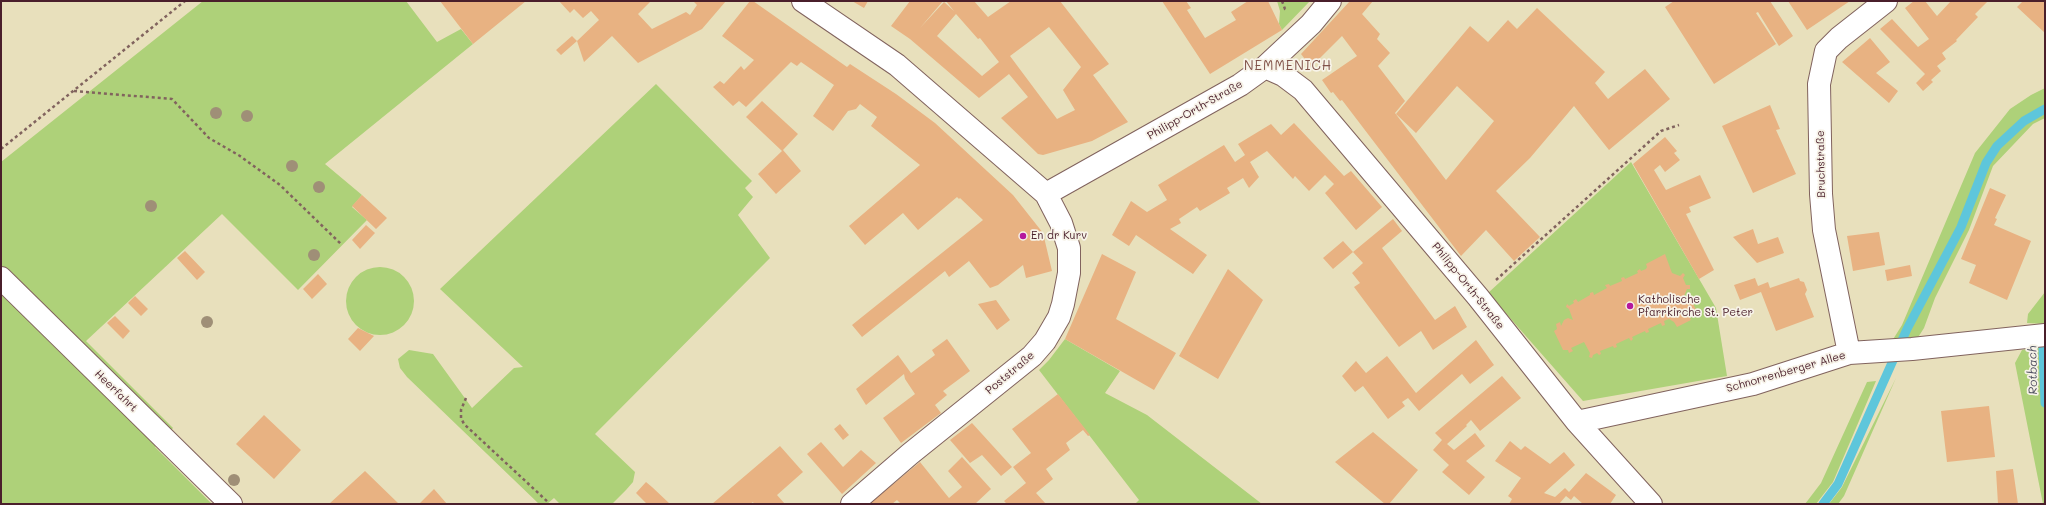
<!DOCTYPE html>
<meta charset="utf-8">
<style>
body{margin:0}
#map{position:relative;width:2046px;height:505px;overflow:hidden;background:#e8e0bc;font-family:Mali,sans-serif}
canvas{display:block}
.frame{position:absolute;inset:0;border:2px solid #4a1f2b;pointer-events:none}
</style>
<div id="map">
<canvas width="2046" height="505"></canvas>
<div class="frame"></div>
</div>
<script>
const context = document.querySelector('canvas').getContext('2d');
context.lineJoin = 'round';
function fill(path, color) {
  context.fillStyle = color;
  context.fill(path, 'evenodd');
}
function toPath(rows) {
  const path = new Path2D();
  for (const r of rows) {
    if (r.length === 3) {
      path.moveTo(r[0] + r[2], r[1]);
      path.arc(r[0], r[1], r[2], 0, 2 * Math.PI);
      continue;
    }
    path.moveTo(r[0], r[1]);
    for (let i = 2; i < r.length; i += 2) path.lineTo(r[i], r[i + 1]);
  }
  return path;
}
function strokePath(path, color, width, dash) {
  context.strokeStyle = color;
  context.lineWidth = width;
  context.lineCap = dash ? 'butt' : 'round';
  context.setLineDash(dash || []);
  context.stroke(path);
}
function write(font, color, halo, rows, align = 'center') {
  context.font = font + ' Mali,sans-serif';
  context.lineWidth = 3.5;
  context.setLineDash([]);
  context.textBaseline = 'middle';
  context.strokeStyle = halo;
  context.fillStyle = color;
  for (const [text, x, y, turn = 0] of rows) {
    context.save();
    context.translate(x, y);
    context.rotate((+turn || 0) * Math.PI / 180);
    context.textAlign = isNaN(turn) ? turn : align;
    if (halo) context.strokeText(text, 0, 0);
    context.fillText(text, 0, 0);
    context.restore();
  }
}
const green = toPath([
 [203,1,406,1,437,42,461,29,473,44,325,164,362,195,352,207,367,220,298,290,222,214,86,341,173,428,155,447,212,504,1,504,1,162],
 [1277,1,1310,1,1282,30,1279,24,1280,11],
 [656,84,752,181,745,188,753,197,738,215,770,258,595,434,635,472,633,482,626,490,612,504,560,504,554,498,547,504,539,504,407,377,400,368,398,359,409,350,433,354,472,408,514,368,523,367,440,289],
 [2045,88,2045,118,2033,124,1993,166,1969,230,1935,298,1924,328,1917,339,1892,341,1902,325,1975,153,2010,109,2031,95],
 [1631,162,1716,308,1727,376,1583,401,1488,293],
 [380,301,34],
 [2045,292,2045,324,2027,323,2028,314],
 [1065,339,1120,371,1105,393,1147,415,1262,504,1135,504,1139,500,1039,370,1049,360],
 [2045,346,2045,504,2043,504,2015,363,2022,350],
 [1896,378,1844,496,1838,504,1829,504,1842,487],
 [1876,381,1833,482,1816,504,1805,504,1821,483,1867,382]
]);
const stream = toPath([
 [2045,337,2043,346,2045,403],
 [1823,504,1838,484,1907,329,1961,227,1986,163,1997,146,2024,121,2045,109]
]);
const building = toPath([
 [440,1,526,1,473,44],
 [559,1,651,1,638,14,652,29,686,12,690,15,697,5,693,1,726,1,702,29,638,63,612,36,584,62,577,41,599,20,591,11,583,18,574,9,570,13],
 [750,1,753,1,847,67,850,64,896,94,935,123,1013,195,1043,233,1052,271,1026,278,1023,265,998,285,990,288,969,261,949,277,945,271,862,337,852,325,983,220,960,198,959,199,957,197,918,230,903,213,865,245,849,226,920,165,871,126,877,117,860,104,856,109,848,111,833,131,813,116,834,85,801,62,797,66,791,62,746,107,739,101,733,106,713,87,720,81,724,84,741,66,744,70,754,60,722,36],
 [852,1,868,1,864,8],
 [910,1,943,1,920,28,944,2,954,11,946,1,974,1,988,17,1011,1,1060,1,1109,64,1093,75,1128,122,1092,141,1043,155,1038,154,1001,118,1028,97,1009,74,979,98,910,39,891,26],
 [956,14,978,39,980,38,999,62,982,76,937,36],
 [1049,27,1081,67,1063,90,1075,110,1057,119,1010,56],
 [1162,1,1186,1,1191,8,1187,10,1205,38,1236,20,1231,12,1248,1,1268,1,1282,30,1210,74],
 [1350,1,1373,1,1362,14,1380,34,1377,39,1390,53,1378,66,1405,101,1395,113,1446,180,1494,121,1457,86,1416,133,1396,114,1470,26,1488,42,1508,20,1517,29,1537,8,1605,72,1595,83,1608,99,1645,69,1670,99,1609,150,1574,106,1530,158,1496,191,1540,237,1514,261,1486,230,1461,256,1342,100,1340,101,1333,92,1331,93,1322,80,1357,56,1342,36,1311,67,1301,54],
 [1674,1,1770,1,1793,36,1779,46,1758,12,1756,13,1776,44,1714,84,1665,7],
 [1788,1,1850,1,1807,30],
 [1914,1,1925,1,1937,16,1951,1,1988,1,1975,14,1978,17,1956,40,1957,41,1942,53,1946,59,1937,66,1941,71,1931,80,1933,82,1923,91,1916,83,1925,74,1880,29,1892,19,1918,47,1929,39,1905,8],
 [2023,1,2045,1,2045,33,2017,7],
 [572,36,577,41,561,55,556,50],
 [1870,38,1890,62,1876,73,1898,91,1889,103,1842,62],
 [762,101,798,134,783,150,801,171,776,194,758,174,782,151,746,117],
 [1770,105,1780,129,1776,130,1796,174,1753,193,1722,126],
 [1294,123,1344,176,1351,171,1382,207,1356,230,1325,193,1334,184,1325,175,1309,191,1295,176,1293,179,1267,151,1250,162,1259,177,1249,188,1243,178,1227,188,1230,193,1200,211,1197,207,1179,219,1181,223,1170,229,1207,255,1193,274,1136,235,1129,246,1112,235,1131,201,1147,212,1167,200,1158,185,1224,145,1235,162,1245,155,1238,144,1271,124,1281,135],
 [1665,137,1677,151,1674,153,1680,160,1665,172,1660,165,1654,170,1666,190,1700,175,1711,198,1689,207,1691,212,1686,214,1714,270,1699,279,1633,164],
 [1990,188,2006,195,1995,218,1997,219,1994,225,2031,241,2007,300,1969,283,1976,265,1961,259],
 [362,195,387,218,376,229,352,206],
 [1393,219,1402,231,1382,248,1435,320,1455,306,1467,327,1433,350,1421,331,1399,347,1354,287,1360,283,1352,273,1363,263,1353,252],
 [366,225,375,233,360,249,352,240],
 [1753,229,1758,244,1778,237,1784,253,1757,263,1733,237],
 [1879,232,1885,265,1853,271,1847,236],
 [1343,241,1353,252,1333,269,1323,258],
 [185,251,205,272,197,280,177,258],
 [1102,254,1136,272,1116,319,1176,353,1154,390,1065,339],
 [1665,254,1672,273,1680,276,1683,273,1685,275,1683,278,1686,285,1690,285,1690,289,1687,289,1684,296,1686,301,1691,299,1697,312,1689,316,1691,320,1677,327,1674,322,1669,319,1664,321,1665,325,1662,326,1661,323,1648,329,1649,332,1646,333,1645,331,1632,337,1633,339,1631,341,1629,338,1616,344,1617,347,1614,348,1613,346,1600,351,1601,354,1599,355,1597,353,1593,355,1592,358,1589,357,1590,353,1584,342,1571,348,1573,351,1569,353,1568,350,1563,350,1554,331,1557,329,1556,324,1560,322,1561,326,1564,320,1568,318,1573,320,1569,309,1566,307,1567,304,1569,306,1574,303,1573,301,1576,299,1578,302,1590,295,1590,293,1593,292,1594,295,1607,288,1605,285,1609,284,1610,286,1622,281,1621,278,1624,277,1625,279,1638,273,1637,271,1640,269,1641,271,1646,269,1647,267,1646,264],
 [1910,265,1912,276,1887,281,1885,270],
 [1228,269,1263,300,1218,379,1179,356],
 [318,274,327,284,312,299,303,289],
 [1755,278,1758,286,1768,282,1770,288,1799,278,1800,281,1804,282,1807,290,1805,294,1814,317,1776,331,1761,292,1740,300,1734,285],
 [135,296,148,309,141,316,128,303],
 [996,300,1010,320,997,330,978,304],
 [115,316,130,331,123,339,107,323],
 [358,328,374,336,360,351,348,339],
 [947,339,970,371,943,391,947,395,935,405,941,413,901,443,883,418,915,394,905,379,904,374,866,405,856,389,898,355,911,373,935,355,932,350],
 [1476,340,1494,365,1470,384,1462,374,1419,411,1408,398,1402,402,1405,406,1388,419,1363,386,1355,392,1342,376,1356,361,1366,373,1387,356,1416,393],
 [1502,376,1521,398,1480,431,1471,420,1466,425,1467,426,1447,444,1454,450,1475,433,1485,446,1466,461,1485,477,1469,495,1442,472,1449,465,1433,450,1442,440,1435,433],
 [1058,394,1090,435,1088,436,1083,430,1066,443,1070,450,1046,469,1053,479,1036,493,1046,504,1007,504,1004,501,1026,483,1013,467,1031,453,1012,429],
 [1989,406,1995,457,1947,462,1941,411],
 [264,415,301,450,274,479,236,444],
 [972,423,1012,467,1001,476,982,455,970,463,950,440],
 [840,424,849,435,843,440,834,429],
 [1373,432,1418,470,1389,504,1385,504,1335,462],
 [1510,441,1521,450,1525,446,1550,464,1564,452,1575,465,1544,493,1555,497,1565,488,1569,492,1586,473,1616,495,1610,504,1583,504,1574,496,1571,500,1566,496,1559,504,1509,504,1512,499,1508,496,1521,478,1495,461],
 [821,442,843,467,861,450,876,463,842,494,807,454],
 [780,446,803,472,777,495,785,504,754,504,753,502,750,504,712,504],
 [962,457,991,489,975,504,901,504,897,500,892,504,869,504,920,462,949,498,962,487,948,471],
 [2013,469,2018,504,1998,504,1996,471],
 [365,471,399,504,329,504],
 [646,482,652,487,670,504,647,504,636,493],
 [434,489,447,504,419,504]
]);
const path = toPath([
 [1282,1,1285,9,1288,10],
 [74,91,172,99,209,138,240,156,280,185,342,245],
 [1,149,185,1],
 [1496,280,1661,131,1679,125],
 [466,398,461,410,461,418,464,424,549,503]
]);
const minor = toPath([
 [803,1,897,65,1046,194,1061,223,1069,248,1069,273,1063,304,1059,317,1045,341,1032,356,910,454,852,504],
 [1265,67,1311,24,1330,1],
 [1046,194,1240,85,1265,67,1283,75,1303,90,1478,297,1577,422,1651,504],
 [1,278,231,504],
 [1849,353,1824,230,1821,194,1819,84,1826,51,1839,38,1886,1],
 [1577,422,1753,384,1849,353,1912,349,2045,335]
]);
const trees = [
 [216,113],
 [247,116],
 [292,166],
 [319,187],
 [151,206],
 [314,255],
 [207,322],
 [234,480]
];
const markers = [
 [1023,236,4,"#b5179e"],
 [1630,306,4,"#b5179e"]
];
const streetNames = [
 ["Philipp-Orth-Straße",1195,110,-30],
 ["Bruchstraße",1821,164,-91],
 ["Philipp-Orth-Straße",1468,286,51],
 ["Schnorrenberger Allee",1786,372,-16],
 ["Poststraße",1010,373,-40],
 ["Heerfahrt",116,391,44]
];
const poiNames = [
 ["En dr Kurv",1031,236],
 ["Katholische",1638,300],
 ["Pfarrkirche St. Peter",1638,313]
];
const waterNames = [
 ["Rotbach",2033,370,-91]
];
const quarterNames = [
 ["NEMMENICH",1288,66]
];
fill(green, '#aed179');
strokePath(stream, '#5ec6db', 9);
fill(building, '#e8b282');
strokePath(minor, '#81635e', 24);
strokePath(path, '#81635e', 2.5, [3, 3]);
strokePath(minor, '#fff', 22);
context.fillStyle = '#9f8f77';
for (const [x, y] of trees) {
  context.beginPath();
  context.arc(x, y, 6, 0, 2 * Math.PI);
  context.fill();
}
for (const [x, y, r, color] of markers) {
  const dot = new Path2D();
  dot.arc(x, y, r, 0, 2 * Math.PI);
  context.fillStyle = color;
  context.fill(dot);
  strokePath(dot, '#f7f3e8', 1.5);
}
write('11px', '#4a1f2b', '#f7f3e8', streetNames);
write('11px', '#4a1f2b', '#f7f3e8', poiNames, 'left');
write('italic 12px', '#505160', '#f7f3e8', waterNames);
context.letterSpacing = '1px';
write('13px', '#815249', '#f7f3e8', quarterNames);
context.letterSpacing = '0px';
</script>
